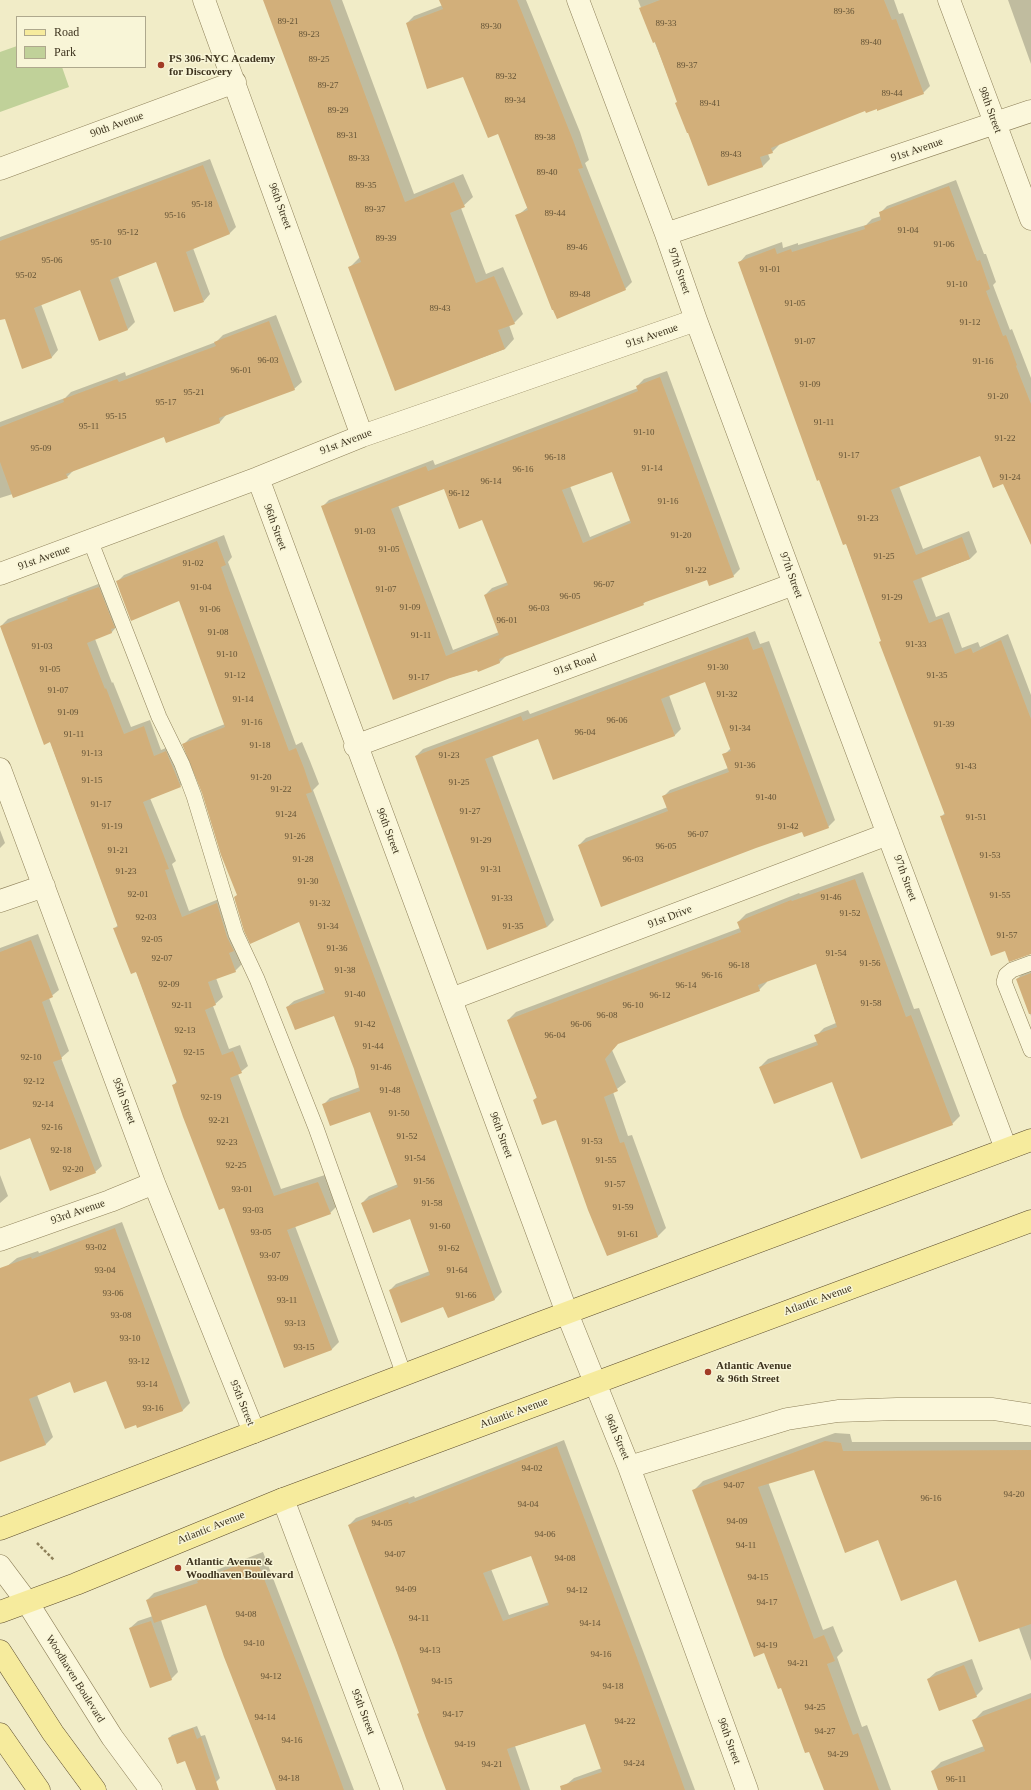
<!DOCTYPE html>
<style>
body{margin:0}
#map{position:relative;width:1031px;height:1790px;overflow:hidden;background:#f1ecc7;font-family:Georgia,serif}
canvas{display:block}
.legend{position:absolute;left:16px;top:16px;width:130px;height:52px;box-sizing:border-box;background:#f8f5d7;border:1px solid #aea88d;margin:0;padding:5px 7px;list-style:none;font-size:12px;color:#3e341f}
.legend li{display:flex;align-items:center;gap:8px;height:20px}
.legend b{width:20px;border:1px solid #aea88d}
</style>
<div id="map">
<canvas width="1031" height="1790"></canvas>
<ul class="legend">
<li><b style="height:5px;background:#f6eb9d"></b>Road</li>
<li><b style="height:11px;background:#c0d199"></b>Park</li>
</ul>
</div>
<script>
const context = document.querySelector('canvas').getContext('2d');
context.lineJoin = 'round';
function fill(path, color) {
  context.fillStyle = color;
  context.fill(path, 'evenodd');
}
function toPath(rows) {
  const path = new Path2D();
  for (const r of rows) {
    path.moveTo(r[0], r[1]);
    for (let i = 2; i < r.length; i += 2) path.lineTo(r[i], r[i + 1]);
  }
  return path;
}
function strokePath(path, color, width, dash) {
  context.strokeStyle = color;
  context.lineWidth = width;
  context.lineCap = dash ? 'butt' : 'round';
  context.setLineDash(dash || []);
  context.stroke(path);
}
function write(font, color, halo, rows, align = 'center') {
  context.font = font + ' Georgia,serif';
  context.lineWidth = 3;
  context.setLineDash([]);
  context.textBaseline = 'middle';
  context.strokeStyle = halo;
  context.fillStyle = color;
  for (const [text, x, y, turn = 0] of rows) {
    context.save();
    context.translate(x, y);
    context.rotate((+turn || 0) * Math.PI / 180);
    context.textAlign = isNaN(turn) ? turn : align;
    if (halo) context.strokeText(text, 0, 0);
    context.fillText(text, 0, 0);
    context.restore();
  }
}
const green = toPath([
 [17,46,17,67,62,67,69,87,0,112,0,52]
]);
const shadow = toPath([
 [264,0,342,0,414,194,463,174,473,197,461,208,486,274,503,267,523,314,514,323,509,325,514,339,505,349,395,390,350,267,360,257],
 [440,0,526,0,580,132,589,160,585,163,632,282,625,289,517,216,528,207,499,133,464,76,407,23,414,16,443,5],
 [638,0,894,0,899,14,903,13,930,86,923,93,878,108,866,109,779,144,779,145,772,152,768,154,770,159,763,166,708,185,678,101],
 [1008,0,1031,0,1031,64],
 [210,159,236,227,230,233,193,248,210,294,204,301,157,261,118,276,135,322,128,329,99,339,81,289,41,304,58,350,52,357,23,368,5,317,0,319,0,237],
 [956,180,984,254,986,254,996,282,993,285,1010,330,1012,329,1031,378,1031,544,1004,483,981,455,899,486,923,549,969,531,977,552,970,559,921,577,936,617,949,612,962,648,978,642,980,647,1008,634,1031,695,1031,953,941,817,945,813,846,543,740,262,746,255,782,242,783,248,798,243,798,245,866,225,872,219,881,216,880,213,887,206],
 [276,315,302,382,294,389,227,414,220,422,166,442,164,436,75,469,67,477,0,498,0,422,65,398,71,392,125,372,126,376,216,342,223,335],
 [667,371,740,569,733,576,708,579,646,601,643,604,507,655,500,662,449,678,322,507,329,500,433,460,435,465,638,388,637,386,644,379],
 [612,471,631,520,590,537,570,486],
 [445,488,483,519,508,582,492,588,485,595,499,632,453,650,398,505],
 [224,535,232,557,228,562,236,583,296,745,302,742,310,761,319,784,313,790,502,1292,495,1299,448,1317,444,1306,390,1290,396,1284,430,1271,411,1217,362,1203,369,1196,398,1184,371,1111,323,1105,330,1098,360,1087,355,1069,334,1015,287,1007,294,1001,325,989,300,921,238,895,204,793,184,744,190,738,225,724,180,600,117,582,124,575],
 [106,581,118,625,112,632,95,639,112,683,113,682,131,727,150,720,161,750,173,745,187,779,180,786,150,798,176,861,172,864,189,911,224,897,242,964,235,971,216,978,223,997,213,1006,229,1049,240,1045,248,1066,238,1074,281,1189,325,1175,337,1206,330,1213,295,1226,339,1342,332,1349,284,1367,225,1207,173,1086,177,1081,136,971,114,929,118,925,50,741,1,626,8,619],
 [755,631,760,644,769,641,835,820,828,827,802,831,579,845,586,838,668,807,663,797,670,790,728,768,724,755,731,748,706,681,669,695,681,729,674,736,538,738,492,755,554,920,547,927,416,756,423,749,528,710,530,714],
 [0,830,5,843,0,848],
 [863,872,914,1009,919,1008,960,1116,952,1124,833,1081,760,1067,768,1059,818,1041,816,1036,824,1028,836,1023,816,962,767,980,767,982,759,990,618,1043,612,1050,626,1082,613,1092,628,1136,632,1135,666,1228,658,1236,607,1254,557,1119,534,1100,537,1097,508,1020,516,1012,740,928,738,922,746,914,799,893,800,894],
 [38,934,59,990,49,998,69,1051,61,1058,102,1166,95,1172,31,1137,0,1149,0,948],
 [1031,969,1031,1016,1017,979,1024,972],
 [0,1175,8,1196,0,1203],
 [122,1222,190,1403,183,1410,138,1427,107,1379,70,1381,37,1395,53,1437,46,1444,0,1461,0,1272,17,1258,38,1251,39,1253],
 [835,1433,850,1434,852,1442,1031,1442,1031,1661,1019,1628,957,1579,879,1539,815,1468,768,1482,823,1630,833,1626,843,1651,837,1657,862,1727,867,1725,891,1790,825,1790,810,1751,694,1490,703,1481],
 [564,1440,695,1790,569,1790,567,1784,574,1778,602,1768,586,1723,515,1746,530,1790,447,1790,420,1712,349,1525,356,1518,414,1496,415,1498],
 [531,1554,549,1602,509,1615,491,1569],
 [263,1552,354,1790,277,1790,207,1604,161,1620,178,1672,171,1679,130,1628,138,1621,153,1616,147,1600,154,1593,202,1577,206,1574],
 [972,1659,983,1689,976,1696,928,1679,936,1672],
 [1031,1693,1031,1790,939,1790,932,1771,941,1762,984,1746,974,1720,983,1711],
 [197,1726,201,1736,205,1735,220,1778,216,1782,169,1738,172,1735]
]);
const building = toPath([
 [263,0,330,0,405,202,454,182,465,207,450,213,476,283,494,276,515,324,498,330,505,349,395,391,348,267,361,262],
 [439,0,517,0,573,140,583,168,578,169,626,290,557,319,553,310,552,310,515,215,528,210,498,134,488,138,463,77,427,89,406,23,443,9],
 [660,0,884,0,892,20,896,19,924,94,877,111,877,109,866,113,865,111,771,148,773,153,760,157,763,167,708,186,688,133,687,133,675,103,677,102,655,42,653,43,639,8],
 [203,165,230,234,186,252,204,302,174,312,156,262,110,280,128,330,99,341,80,290,34,308,52,358,22,369,5,319,0,320,0,241],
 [949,186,977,261,980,260,990,289,986,291,1003,336,1006,335,1017,365,1016,366,1031,404,1031,545,1003,484,993,488,980,456,891,490,916,555,962,537,970,559,913,581,929,623,942,618,955,654,971,648,973,653,1001,640,1031,719,1031,954,1009,962,1005,951,991,956,940,816,945,815,879,642,881,641,846,544,843,545,819,480,817,481,738,262,775,248,777,254,791,249,792,252,865,229,864,226,881,220,879,212],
 [269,321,295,390,219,418,220,423,166,443,164,437,66,474,68,478,13,498,0,462,0,427,64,402,63,399,117,379,119,382,216,346,214,342],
 [660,377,734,577,709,586,707,580,643,603,644,605,499,659,500,663,478,672,477,670,450,678,393,700,321,506,426,466,428,471,602,406,638,391,636,386],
 [612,472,631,523,583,543,562,490],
 [444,489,459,529,482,520,508,585,484,595,499,635,446,656,391,509],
 [217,541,226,565,221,567,229,590,289,751,296,748,304,768,312,792,306,794,495,1300,448,1318,443,1307,401,1323,389,1290,430,1275,410,1219,373,1233,361,1203,398,1187,370,1112,330,1126,322,1104,360,1091,354,1069,334,1016,295,1030,286,1007,325,993,299,922,250,944,244,931,234,897,237,895,221,855,202,793,182,744,225,727,179,601,131,621,116,581],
 [99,587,115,628,111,629,112,633,87,643,105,689,106,688,124,734,144,726,154,756,166,751,181,787,143,802,169,869,165,870,174,896,182,917,217,903,227,937,234,951,229,953,236,972,208,982,216,1005,205,1010,222,1055,233,1051,242,1073,230,1078,274,1196,318,1182,331,1214,287,1230,332,1350,284,1368,224,1208,219,1210,183,1117,172,1085,177,1083,136,972,131,974,113,928,118,927,50,742,44,745,0,626,68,600,67,598],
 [748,637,753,650,762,647,829,828,804,837,802,832,756,848,601,907,578,845,668,811,662,796,729,772,722,754,731,751,714,706,705,682,661,699,675,736,553,780,538,739,485,759,547,927,487,950,415,756,521,716,523,721],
 [855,879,906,1017,911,1015,953,1125,861,1159,832,1082,774,1104,759,1067,818,1045,814,1035,837,1027,816,964,758,985,760,991,618,1044,605,1059,618,1091,604,1097,620,1143,624,1142,658,1237,607,1256,588,1210,556,1120,542,1125,533,1100,537,1098,507,1020,741,932,737,922,791,900,792,901],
 [31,940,53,997,42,1002,62,1059,53,1062,96,1173,50,1191,30,1138,0,1150,0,952],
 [1031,973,1031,1014,1029,1014,1016,979],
 [115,1228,183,1411,137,1428,136,1425,125,1429,106,1381,74,1393,70,1382,29,1399,46,1445,0,1462,0,1268,31,1257,32,1259],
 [825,1441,841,1443,843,1451,1031,1450,1031,1624,979,1642,956,1580,901,1601,878,1540,845,1553,814,1470,758,1487,814,1639,824,1635,835,1661,827,1664,853,1735,858,1733,879,1790,824,1790,809,1752,805,1753,781,1688,778,1689,764,1653,754,1657,692,1490],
 [557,1446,636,1655,685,1790,561,1790,560,1786,602,1772,585,1724,507,1749,521,1790,446,1790,427,1741,417,1714,419,1713,396,1650,348,1525,408,1502,409,1504],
 [531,1556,549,1605,503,1621,483,1573],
 [256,1558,307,1689,344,1790,276,1790,224,1657,206,1605,154,1623,146,1600,198,1583,197,1581],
 [151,1621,172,1680,150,1688,129,1628],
 [964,1665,977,1697,939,1711,927,1679],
 [1031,1698,1031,1790,938,1790,931,1771,985,1751,972,1720],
 [193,1728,197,1739,201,1737,219,1790,196,1790,185,1761,177,1764,168,1738]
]);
const path = toPath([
 [37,1543,54,1560]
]);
const lane = toPath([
 [90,540,159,717,182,764,194,796,236,934,257,979,316,1128,404,1375],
 [1031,963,1012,970,1006,975,1004,982,1031,1050]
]);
const street = toPath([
 [204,0,362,436],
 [578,0,666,234,696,320,794,584,1006,1149],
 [949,0,1031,219],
 [0,169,235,82],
 [666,234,1031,111],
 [258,478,567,1313,629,1467,747,1790],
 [0,574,258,478,362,436,696,320],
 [355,746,794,584],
 [0,769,154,1183,254,1432],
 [0,901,44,886],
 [451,999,888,834],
 [0,1240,110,1201,154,1183],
 [629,1467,787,1419,838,1411,897,1409,993,1409,1031,1415],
 [283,1499,392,1790],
 [0,1566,27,1602,112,1737,151,1790]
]);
const primary = toPath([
 [0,1529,537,1324,1031,1140],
 [0,1612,76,1584,283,1499,1031,1221],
 [0,1651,53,1733,95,1790],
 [0,1734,39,1790]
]);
const markers = [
 [161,65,4,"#a23c26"],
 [708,1372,4,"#a23c26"],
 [178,1568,4,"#a23c26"]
];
const numberNames = [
 ["89-36",844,12],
 ["89-21",288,22],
 ["89-33",666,24],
 ["89-30",491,27],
 ["89-23",309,35],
 ["89-40",871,43],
 ["89-25",319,60],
 ["89-37",687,66],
 ["89-32",506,77],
 ["89-27",328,86],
 ["89-44",892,94],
 ["89-34",515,101],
 ["89-41",710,104],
 ["89-29",338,111],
 ["89-31",347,136],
 ["89-38",545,138],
 ["89-43",731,155],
 ["89-33",359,159],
 ["89-40",547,173],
 ["89-35",366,186],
 ["95-18",202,205],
 ["89-37",375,210],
 ["89-44",555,214],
 ["95-16",175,216],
 ["91-04",908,231],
 ["95-12",128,233],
 ["89-39",386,239],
 ["95-10",101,243],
 ["91-06",944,245],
 ["89-46",577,248],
 ["95-06",52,261],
 ["91-01",770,270],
 ["95-02",26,276],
 ["91-10",957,285],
 ["89-48",580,295],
 ["91-05",795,304],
 ["89-43",440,309],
 ["91-12",970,323],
 ["91-07",805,342],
 ["96-03",268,361],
 ["91-16",983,362],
 ["96-01",241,371],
 ["91-09",810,385],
 ["95-21",194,393],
 ["91-20",998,397],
 ["95-17",166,403],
 ["95-15",116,417],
 ["91-11",824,423],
 ["95-11",89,427],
 ["91-10",644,433],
 ["91-22",1005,439],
 ["95-09",41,449],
 ["91-17",849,456],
 ["96-18",555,458],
 ["91-14",652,469],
 ["96-16",523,470],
 ["91-24",1010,478],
 ["96-14",491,482],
 ["96-12",459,494],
 ["91-16",668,502],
 ["91-23",868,519],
 ["91-03",365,532],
 ["91-20",681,536],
 ["91-05",389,550],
 ["91-25",884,557],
 ["91-02",193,564],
 ["91-22",696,571],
 ["96-07",604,585],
 ["91-04",201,588],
 ["91-07",386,590],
 ["96-05",570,597],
 ["91-29",892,598],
 ["91-09",410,608],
 ["96-03",539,609],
 ["91-06",210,610],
 ["96-01",507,621],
 ["91-08",218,633],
 ["91-11",421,636],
 ["91-33",916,645],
 ["91-03",42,647],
 ["91-10",227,655],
 ["91-30",718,668],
 ["91-05",50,670],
 ["91-12",235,676],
 ["91-35",937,676],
 ["91-17",419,678],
 ["91-07",58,691],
 ["91-32",727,695],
 ["91-14",243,700],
 ["91-09",68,713],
 ["96-06",617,721],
 ["91-16",252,723],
 ["91-39",944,725],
 ["91-34",740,729],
 ["96-04",585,733],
 ["91-11",74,735],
 ["91-18",260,746],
 ["91-13",92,754],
 ["91-23",449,756],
 ["91-36",745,766],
 ["91-43",966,767],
 ["91-20",261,778],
 ["91-15",92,781],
 ["91-25",459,783],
 ["91-22",281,790],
 ["91-40",766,798],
 ["91-17",101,805],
 ["91-27",470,812],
 ["91-24",286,815],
 ["91-51",976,818],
 ["91-19",112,827],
 ["91-42",788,827],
 ["96-07",698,835],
 ["91-26",295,837],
 ["91-29",481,841],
 ["96-05",666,847],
 ["91-21",118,851],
 ["91-53",990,856],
 ["91-28",303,860],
 ["96-03",633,860],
 ["91-31",491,870],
 ["91-23",126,872],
 ["91-30",308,882],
 ["92-01",138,895],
 ["91-55",1000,896],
 ["91-46",831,898],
 ["91-33",502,899],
 ["91-32",320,904],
 ["91-52",850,914],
 ["92-03",146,918],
 ["91-34",328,927],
 ["91-35",513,927],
 ["91-57",1007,936],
 ["92-05",152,940],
 ["91-36",337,949],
 ["91-54",836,954],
 ["92-07",162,959],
 ["91-56",870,964],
 ["96-18",739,966],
 ["91-38",345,971],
 ["96-16",712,976],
 ["92-09",169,985],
 ["96-14",686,986],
 ["91-40",355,995],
 ["96-12",660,996],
 ["91-58",871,1004],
 ["92-11",182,1006],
 ["96-10",633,1006],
 ["96-08",607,1016],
 ["91-42",365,1025],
 ["96-06",581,1025],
 ["92-13",185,1031],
 ["96-04",555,1036],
 ["91-44",373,1047],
 ["92-15",194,1053],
 ["92-10",31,1058],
 ["91-46",381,1068],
 ["92-12",34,1082],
 ["91-48",390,1091],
 ["92-19",211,1098],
 ["92-14",43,1105],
 ["91-50",399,1114],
 ["92-21",219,1121],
 ["92-16",52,1128],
 ["91-52",407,1137],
 ["91-53",592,1142],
 ["92-23",227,1143],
 ["92-18",61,1151],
 ["91-54",415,1159],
 ["91-55",606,1161],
 ["92-25",236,1166],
 ["92-20",73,1170],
 ["91-56",424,1182],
 ["91-57",615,1185],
 ["93-01",242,1190],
 ["91-58",432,1204],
 ["91-59",623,1208],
 ["93-03",253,1211],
 ["91-60",440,1227],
 ["93-05",261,1233],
 ["91-61",628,1235],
 ["93-02",96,1248],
 ["91-62",449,1249],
 ["93-07",270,1256],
 ["93-04",105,1271],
 ["91-64",457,1271],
 ["93-09",278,1279],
 ["93-06",113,1294],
 ["91-66",466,1296],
 ["93-11",287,1301],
 ["93-08",121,1316],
 ["93-13",295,1324],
 ["93-10",130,1339],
 ["93-15",304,1348],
 ["93-12",139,1362],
 ["93-14",147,1385],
 ["93-16",153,1409],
 ["94-02",532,1469],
 ["94-07",734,1486],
 ["94-20",1014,1495],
 ["96-16",931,1499],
 ["94-04",528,1505],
 ["94-09",737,1522],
 ["94-05",382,1524],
 ["94-06",545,1535],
 ["94-11",746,1546],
 ["94-07",395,1555],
 ["94-08",565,1559],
 ["94-15",758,1578],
 ["94-09",406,1590],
 ["94-12",577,1591],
 ["94-17",767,1603],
 ["94-08",246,1615],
 ["94-11",419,1619],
 ["94-14",590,1624],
 ["94-10",254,1644],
 ["94-19",767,1646],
 ["94-13",430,1651],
 ["94-16",601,1655],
 ["94-21",798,1664],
 ["94-12",271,1677],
 ["94-15",442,1682],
 ["94-18",613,1687],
 ["94-25",815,1708],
 ["94-17",453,1715],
 ["94-14",265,1718],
 ["94-22",625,1722],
 ["94-27",825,1732],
 ["94-16",292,1741],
 ["94-19",465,1745],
 ["94-29",838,1755],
 ["94-24",634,1764],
 ["94-21",492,1765],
 ["94-18",289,1779],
 ["96-11",956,1780]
];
const poiNames = [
 ["PS 306-NYC Academy",169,59],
 ["for Discovery",169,72],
 ["Atlantic Avenue",716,1366],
 ["& 96th Street",716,1379],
 ["Atlantic Avenue &",186,1562],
 ["Woodhaven Boulevard",186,1575]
];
const streetNames = [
 ["98th Street",990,110,70],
 ["90th Avenue",117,125,-20],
 ["91st Avenue",917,150,-19],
 ["96th Street",280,206,70],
 ["97th Street",679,271,71],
 ["91st Avenue",652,336,-19],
 ["91st Avenue",346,442,-21],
 ["96th Street",275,527,70],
 ["91st Avenue",44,558,-20],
 ["97th Street",791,575,70],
 ["91st Road",575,665,-20],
 ["96th Street",388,831,69],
 ["97th Street",905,878,70],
 ["91st Drive",670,917,-21],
 ["95th Street",124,1101,70],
 ["96th Street",501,1135,70],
 ["93rd Avenue",78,1212,-19],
 ["Atlantic Avenue",818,1300,-20],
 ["95th Street",242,1403,68],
 ["Atlantic Avenue",514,1413,-20],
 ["96th Street",617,1437,67],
 ["Atlantic Avenue",211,1528,-22],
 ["Woodhaven Boulevard",75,1679,58],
 ["95th Street",363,1712,69],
 ["96th Street",729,1741,70]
];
fill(green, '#c0d199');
fill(shadow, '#0003');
fill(building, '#d2af7a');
strokePath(lane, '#8e805a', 16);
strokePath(street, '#8e805a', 23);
strokePath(primary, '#5c4c2f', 23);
strokePath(path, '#8e805a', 2.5, [3, 2]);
strokePath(lane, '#fbf7db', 15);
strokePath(street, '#fbf7db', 22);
strokePath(primary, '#f6eb9d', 22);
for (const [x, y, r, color] of markers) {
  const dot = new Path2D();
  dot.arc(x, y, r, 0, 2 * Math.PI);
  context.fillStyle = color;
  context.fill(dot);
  strokePath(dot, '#f8f5d7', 1.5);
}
write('9px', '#635336', null, numberNames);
write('bold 11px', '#3e341f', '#f8f5d7', poiNames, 'left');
write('11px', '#3e341f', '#f8f5d7', streetNames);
</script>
